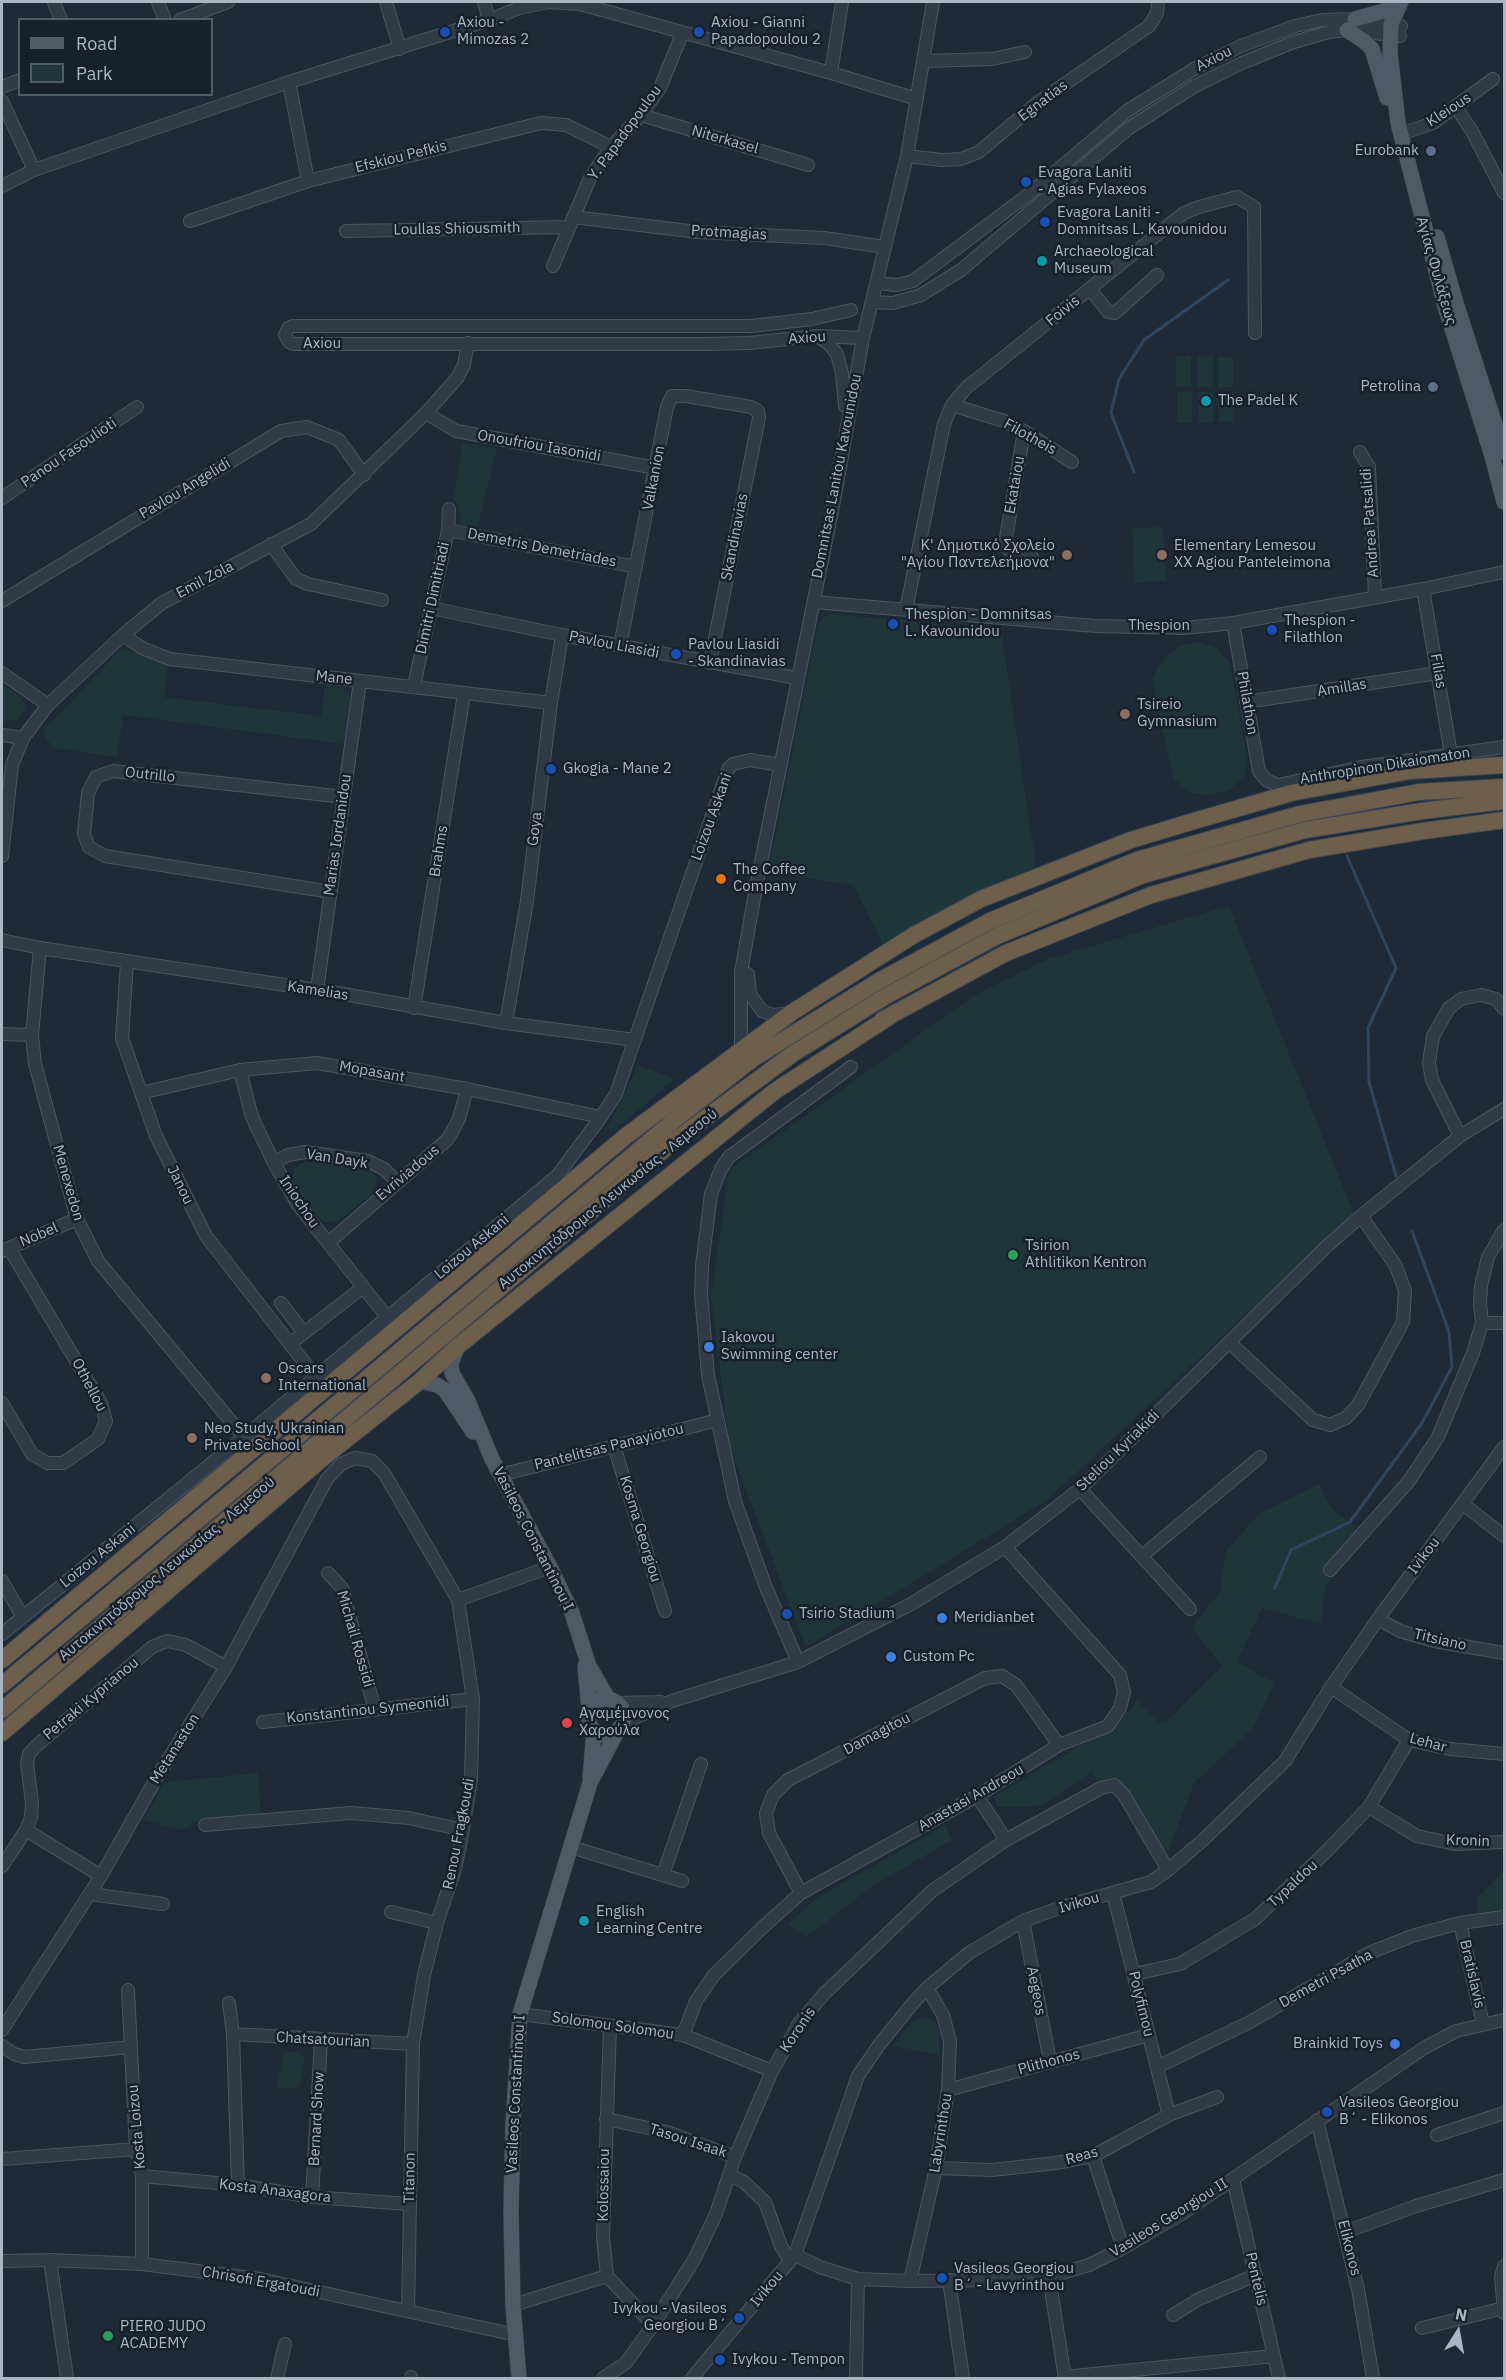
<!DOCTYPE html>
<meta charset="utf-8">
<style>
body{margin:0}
#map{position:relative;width:1506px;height:2380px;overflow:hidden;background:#1e2a37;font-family:"IBM Plex Sans",sans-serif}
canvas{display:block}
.frame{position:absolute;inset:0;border:3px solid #abb6c5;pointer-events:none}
.legend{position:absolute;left:18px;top:18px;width:195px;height:78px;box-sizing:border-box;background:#17202b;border:2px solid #525c69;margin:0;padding:8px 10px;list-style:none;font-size:18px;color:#abb6c5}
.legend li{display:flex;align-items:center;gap:12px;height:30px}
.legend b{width:30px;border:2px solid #525c69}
.north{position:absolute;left:1428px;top:2302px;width:60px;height:60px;-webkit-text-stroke:4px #17202b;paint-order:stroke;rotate:11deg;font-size:16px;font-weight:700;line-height:24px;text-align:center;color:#abb6c5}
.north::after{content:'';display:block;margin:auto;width:21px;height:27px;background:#abb6c5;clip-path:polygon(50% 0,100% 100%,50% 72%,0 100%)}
</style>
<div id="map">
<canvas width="1506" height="2380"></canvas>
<div class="frame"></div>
<ul class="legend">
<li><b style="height:8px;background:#4f5a68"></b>Road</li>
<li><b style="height:16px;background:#1f3638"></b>Park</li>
</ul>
<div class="north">N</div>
</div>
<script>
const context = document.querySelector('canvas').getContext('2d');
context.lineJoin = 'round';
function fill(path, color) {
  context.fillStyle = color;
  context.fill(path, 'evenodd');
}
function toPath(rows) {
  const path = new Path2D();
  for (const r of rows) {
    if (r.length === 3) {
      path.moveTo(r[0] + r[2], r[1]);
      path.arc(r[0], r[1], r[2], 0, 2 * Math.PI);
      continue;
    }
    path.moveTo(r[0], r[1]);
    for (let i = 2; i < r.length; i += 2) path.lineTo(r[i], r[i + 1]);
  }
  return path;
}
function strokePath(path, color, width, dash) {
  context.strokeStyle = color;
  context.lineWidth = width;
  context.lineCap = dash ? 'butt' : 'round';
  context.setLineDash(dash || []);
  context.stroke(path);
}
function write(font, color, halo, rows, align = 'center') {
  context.font = font + ' "IBM Plex Sans",sans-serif';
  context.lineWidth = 5;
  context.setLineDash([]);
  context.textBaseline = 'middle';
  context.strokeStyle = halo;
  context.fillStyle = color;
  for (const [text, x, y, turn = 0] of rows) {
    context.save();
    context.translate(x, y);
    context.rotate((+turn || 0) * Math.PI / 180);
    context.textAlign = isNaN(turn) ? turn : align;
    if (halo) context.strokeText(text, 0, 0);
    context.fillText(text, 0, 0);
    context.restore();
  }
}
const green = toPath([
 [1176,356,1191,356,1191,386,1176,386],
 [1213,356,1213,387,1198,387,1198,357],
 [1218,357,1233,357,1233,387,1218,388],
 [1177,392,1192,392,1192,422,1177,423],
 [1198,392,1213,392,1214,423,1199,423],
 [1218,392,1233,392,1234,422,1219,422],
 [462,443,497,448,477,528,461,525,457,502,454,500],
 [1163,527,1166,581,1135,583,1132,528],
 [830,614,1001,629,1036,866,883,944,853,885,768,872,818,625,823,617],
 [1199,642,1217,648,1230,663,1248,762,1244,776,1228,791,1206,795,1188,792,1173,778,1152,680,1162,660,1181,645],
 [122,648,168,665,164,697,321,716,325,684,344,687,350,696,344,744,123,715,117,757,53,748,42,732],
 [2,684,20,696,26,706,19,719,2,722],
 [1229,906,1354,1214,1046,1501,806,1647,729,1445,711,1296,729,1170,975,995,1050,958],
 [638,1066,675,1079,612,1132,607,1127],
 [312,1159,363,1166,376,1176,375,1191,338,1221,324,1222,311,1212,292,1181,295,1167],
 [1319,1484,1331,1507,1367,1538,1326,1586,1320,1624,1262,1608,1237,1662,1274,1683,1254,1727,1194,1783,1168,1852,1160,1850,1128,1790,1100,1783,1091,1772,1040,1806,999,1807,993,1797,1114,1726,1138,1701,1158,1722,1166,1721,1222,1666,1191,1627,1220,1592,1226,1551,1259,1514],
 [258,1773,261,1816,199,1820,182,1830,144,1820,165,1782],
 [945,1825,952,1840,871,1887,807,1937,788,1924,818,1897],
 [1504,1865,1504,1911,1478,1914,1476,1899,1503,1872],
 [924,2017,934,2020,939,2030,940,2055,893,2046,913,2021],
 [284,2052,297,2052,305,2058,300,2087,282,2089,277,2085]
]);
const stream = toPath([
 [1134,472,1111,413,1119,379,1144,340,1228,280],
 [1347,856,1396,968,1368,1028,1369,1082,1396,1176],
 [1275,1588,1291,1550,1350,1522,1422,1423,1452,1367,1449,1332,1412,1231]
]);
const minor = toPath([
 [54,2,61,20],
 [158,2,165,20],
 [386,2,400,49],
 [484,2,489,20],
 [180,20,228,2],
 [923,61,992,59,1025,52],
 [831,73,842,2],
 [289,82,308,181],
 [2,87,20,80],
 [2,101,34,170],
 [1456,107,1473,133,1504,193],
 [641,115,808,165],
 [1401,134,1433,123,1493,79],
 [907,156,942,160,961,159,979,152,1037,103,1149,26,1157,13,1158,2],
 [2,186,34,170,289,82,489,20,519,8,548,2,580,4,831,73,917,99],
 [573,217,698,232,824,238,885,247],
 [190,221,308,181,541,123,566,125,611,147],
 [346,231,568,227],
 [553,266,590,178,611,147,641,115,660,88,682,34],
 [878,283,897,285,913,281,1029,194,1127,111,1194,69,1241,46,1295,26,1322,20,1355,19,1401,26],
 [1090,289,1108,312,1115,313,1157,275],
 [873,302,893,303,921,295,961,270,1129,128,1195,86,1242,63,1294,42,1329,32,1347,30,1400,36],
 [851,310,812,319,751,326,292,326,288,328,285,335,289,342,293,344,706,344,749,343,817,336,863,338],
 [817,336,828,343,837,354,842,373,845,406],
 [952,405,1004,421,1024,431,1072,462],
 [426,413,456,431,656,468],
 [1024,431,1006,538,1009,550,1032,557],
 [1360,452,1369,467,1375,596],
 [2,498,137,407],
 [448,530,636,567],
 [271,544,296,579,308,584,382,600],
 [1423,589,1451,754],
 [2,601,281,431,307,427,339,440,364,475],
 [814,602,1095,626,1184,628,1233,623,1423,589,1504,572],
 [431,608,562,635,797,678],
 [906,610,944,424,952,405,966,388,1184,213,1199,207,1237,197,1254,207,1255,333],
 [1233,623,1259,771,1266,780,1278,785,1362,767,1504,747],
 [123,635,142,648,170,659,551,703],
 [620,646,667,407,672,396,686,396,751,407,758,411,759,418,710,663],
 [2,673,48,705],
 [414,686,448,530,449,509],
 [1246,702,1438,673],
 [2,735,23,738],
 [2,856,12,765,23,738,48,705,123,635,162,603,311,524,426,413,458,377,464,365,468,343],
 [331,892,105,856,89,847,84,834,88,793,96,777,113,771,344,797],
 [2,940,40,948,338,993,506,1023,635,1040],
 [40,948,32,1035,35,1064,77,1219,98,1261,244,1437],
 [127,962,122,1038,156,1136,206,1236,315,1376],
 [748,974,750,994,762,1011,773,1015,790,1013],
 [317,990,360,681],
 [414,1008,464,694],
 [506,1023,527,901,551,703,562,635],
 [2,1034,32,1035],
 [741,1049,741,972,757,882,833,506,863,338,907,156,933,2],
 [240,1070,252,1117,274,1163,298,1205,387,1317],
 [141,1093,240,1070,317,1063,467,1089,601,1117],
 [1460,1136,1432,1080,1429,1063,1433,1036,1449,1008,1461,999,1481,995,1496,999,1504,1009],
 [274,1163,288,1155,305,1152,368,1161,384,1169,397,1182],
 [1504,1230,1488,1257,1481,1286,1480,1304,1482,1323,1504,1323],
 [328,1243,448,1139,459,1119,467,1089],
 [2,1251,77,1219],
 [281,1303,304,1333],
 [1230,1343,1313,1420,1330,1425,1346,1418,1358,1405,1403,1322,1405,1291,1396,1266,1361,1216],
 [290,1344,363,1287],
 [2,1403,32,1454,47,1463,63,1463,98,1439,106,1421,101,1403,9,1248],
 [614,1446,665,1611],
 [500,1475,718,1420],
 [1080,1489,1190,1609],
 [1463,1504,1504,1536],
 [1142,1556,1260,1457],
 [1330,1570,1409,1481,1438,1437,1473,1353,1482,1323],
 [328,1573,342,1588,375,1710],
 [2,1581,23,1617],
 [458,1600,550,1567],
 [1378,1619,1400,1631,1434,1641,1504,1653],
 [2,1634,244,1437,557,1176,601,1117,616,1094,728,769,733,764,750,760,780,765],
 [798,1662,765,1585,735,1501,708,1375,701,1294,702,1266,711,1194,721,1169,729,1157,851,1067],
 [1331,1687,1409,1740,1450,1749,1504,1754],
 [617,1703,661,1702],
 [263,1722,473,1699],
 [620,1727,634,1718,672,1701,798,1662,911,1604,1005,1547,1080,1489,1327,1246,1361,1216,1460,1136,1504,1109],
 [977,1796,1006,1840],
 [1369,1807,1417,1836,1455,1844,1504,1842],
 [205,1825,351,1813,409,1818,463,1830],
 [26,1830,101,1876],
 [571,1847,682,1881],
 [2,1866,26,1830,31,1817,32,1803,27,1763,29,1754,35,1747,152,1647,167,1641,186,1645,226,1667],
 [663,1875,701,1764],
 [801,1893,769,1833,766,1813,773,1795,788,1780,985,1678,1002,1676,1016,1685,1059,1745],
 [1113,1893,1169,2115],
 [90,1894,163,1904],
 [391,1912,437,1923],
 [1023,1921,1050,2061],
 [1460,1923,1483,2024],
 [1134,1974,1180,1964,1255,1919,1325,1853,1369,1807,1409,1740],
 [128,1990,136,2149,142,2176,142,2264],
 [229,2003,233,2034,238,2185],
 [520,2014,683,2035,772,2071],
 [610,2026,603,2237,607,2276,653,2325],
 [2,2030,101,1876,157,1777,226,1667,327,1479,341,1464,355,1458,372,1461,384,1473,458,1600,473,1699,471,1779,463,1830,455,1869,437,1923,424,1975,413,2044,408,2311],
 [233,2034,413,2044],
 [683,2035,696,2001,714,1975,762,1928,801,1893,977,1796,1059,1745,1108,1726,1120,1708,1124,1692,1120,1675,1005,1547],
 [2,2046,14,2054,24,2057,131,2047],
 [1157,2067,1250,2022,1369,1953,1412,1936,1460,1923,1504,1917],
 [948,2090,1149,2035],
 [606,2119,667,2132,735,2157],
 [1317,2120,1358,2289,1373,2378],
 [1437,2135,1504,2113],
 [1093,2156,1123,2248],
 [2,2159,136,2149],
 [936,2168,992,2170,1056,2163,1093,2156,1169,2115,1217,2097],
 [729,2175,744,2182,765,2202,781,2246,790,2261],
 [142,2176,238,2185,312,2197,409,2204],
 [1233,2179,1279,2378],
 [312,2197,321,2040],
 [1345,2232,1416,2206,1504,2180],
 [795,2255,820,2267,858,2279,910,2281,1003,2280,1049,2277,1089,2265,1123,2248,1183,2213,1424,2048,1456,2031,1504,2020],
 [50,2260,67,2378],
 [2,2261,50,2260,142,2264,260,2279,516,2335],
 [1504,2266,1501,2277,1504,2313],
 [1049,2277,1065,2378],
 [949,2280,963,2378],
 [910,2281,936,2168,948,2090,950,2041,943,2015,927,1988],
 [513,2305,607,2276],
 [1173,2315,1199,2299,1256,2275],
 [1422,2328,1504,2308],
 [411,2377,411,2378],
 [1064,2377,1274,2356],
 [277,2378,285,2344],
 [603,2378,626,2363,653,2325,695,2258,716,2214,735,2157,772,2071,800,2022,824,1994,932,1891,1006,1840,1101,1788,1114,1785,1124,1795,1168,1870],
 [692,2378,795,2255,858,2076,879,2045,913,2003,927,1988,969,1953,1023,1921,1062,1907,1151,1882,1168,1870,1202,1841,1285,1761,1331,1687,1378,1619,1504,1447],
 [856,2378,858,2279]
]);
const major = toPath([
 [1401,2,1391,24,1390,53,1398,123,1445,306,1492,456,1504,502],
 [1355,19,1384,11,1393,2],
 [1347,30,1365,42,1372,49,1387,98],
 [1437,237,1456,303,1504,452],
 [458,1346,451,1363,452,1373,468,1401,492,1459,550,1567,572,1613,589,1666,609,1700],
 [420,1381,437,1385,445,1390,473,1432],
 [585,1666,589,1710],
 [606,1717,18],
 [590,1778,594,1730],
 [519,2378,513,2305,511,2212,513,2124,520,2014,590,1783,618,1730]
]);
const highway = toPath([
 [882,1020,1006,953,1151,895,1309,850,1423,831,1504,820],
 [2,1660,626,1136,791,1013,914,935,981,899,1131,840,1194,821,1291,793,1410,771,1504,765],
 [2,1685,672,1122,754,1058,879,981,990,921,1137,860,1300,814,1419,792,1504,787],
 [2,1710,673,1142,794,1053,886,996,997,936,1143,875,1305,830,1422,811,1504,801],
 [2,1733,323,1458,420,1381,458,1346,775,1091,892,1015]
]);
const markers = [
 [445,32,6,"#1a4fb4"],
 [699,32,6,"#1a4fb4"],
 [1431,151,6,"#5c6f8a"],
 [1026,182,6,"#1a4fb4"],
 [1045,222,6,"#1a4fb4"],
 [1042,261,6,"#0f9aa8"],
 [1433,387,6,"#5c6f8a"],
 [1206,401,6,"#0f9aa8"],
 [1067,555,6,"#8d6e63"],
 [1162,555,6,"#8d6e63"],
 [893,624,6,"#1a4fb4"],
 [1272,630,6,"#1a4fb4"],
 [676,654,6,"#1a4fb4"],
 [1125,714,6,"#8d6e63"],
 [551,769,6,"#1a4fb4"],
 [721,879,6,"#e8710a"],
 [1013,1255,6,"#2e9e5b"],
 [709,1347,6,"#3f7fe0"],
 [266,1378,6,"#8d6e63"],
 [192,1438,6,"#8d6e63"],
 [787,1614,6,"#1a4fb4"],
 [942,1618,6,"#3f7fe0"],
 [891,1657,6,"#3f7fe0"],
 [567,1723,6,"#e0444e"],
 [584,1921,6,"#0f9aa8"],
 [1395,2044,6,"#3f7fe0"],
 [1327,2112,6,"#1a4fb4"],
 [942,2278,6,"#1a4fb4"],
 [739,2318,6,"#1a4fb4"],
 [108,2336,6,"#2e9e5b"],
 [720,2360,6,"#1a4fb4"]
];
const poiNames = [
 ["Axiou -",457,23],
 ["Mimozas 2",457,40],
 ["Axiou - Gianni",711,23],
 ["Papadopoulou 2",711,40],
 ["Eurobank",1419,151,"right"],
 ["Evagora Laniti",1038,173],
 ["- Agias Fylaxeos",1038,190],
 ["Evagora Laniti -",1057,213],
 ["Domnitsas L. Kavounidou",1057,230],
 ["Archaeological",1054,252],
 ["Museum",1054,269],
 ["Petrolina",1421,387,"right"],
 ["The Padel K",1218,401],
 ["Κ' Δημοτικό Σχολείο",1055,546,"right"],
 ["\"Αγίου Παντελεήμονα\"",1055,563,"right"],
 ["Elementary Lemesou",1174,546],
 ["XX Agiou Panteleimona",1174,563],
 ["Thespion - Domnitsas",905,615],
 ["L. Kavounidou",905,632],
 ["Thespion -",1284,621],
 ["Filathlon",1284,638],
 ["Pavlou Liasidi",688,645],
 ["- Skandinavias",688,662],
 ["Tsireio",1137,705],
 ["Gymnasium",1137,722],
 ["Gkogia - Mane 2",563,769],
 ["The Coffee",733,870],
 ["Company",733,887],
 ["Tsirion",1025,1246],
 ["Athlitikon Kentron",1025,1263],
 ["Iakovou",721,1338],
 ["Swimming center",721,1355],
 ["Oscars",278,1369],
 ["International",278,1386],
 ["Neo Study, Ukrainian",204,1429],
 ["Private School",204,1446],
 ["Tsirio Stadium",799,1614],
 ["Meridianbet",954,1618],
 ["Custom Pc",903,1657],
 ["Αγαμέμνονος",579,1714],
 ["Χαρούλα",579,1731],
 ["English",596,1912],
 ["Learning Centre",596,1929],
 ["Brainkid Toys",1383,2044,"right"],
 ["Vasileos Georgiou",1339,2103],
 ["B´ - Elikonos",1339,2120],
 ["Vasileos Georgiou",954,2269],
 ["B´ - Lavyrinthou",954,2286],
 ["Ivykou - Vasileos",727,2309,"right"],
 ["Georgiou B´",727,2326,"right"],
 ["PIERO JUDO",120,2327],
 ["ACADEMY",120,2344],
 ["Ivykou - Tempon",732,2360]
];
const streetNames = [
 ["Axiou",1214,59,-27],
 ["Egnatias",1043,101,-37],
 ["Kleious",1449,110,-33],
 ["Y. Papadopoulou",625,133,-54],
 ["Niterkasel",725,140,16],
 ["Efskiou Pefkis",401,157,-14],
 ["Loullas Shiousmith",457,229,-1],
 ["Protmagias",729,233,3],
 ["Αγίας Φυλάξεως",1436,271,74],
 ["Foivis",1063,311,-39],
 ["Axiou",807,338,-4],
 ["Axiou",322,344],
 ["Filotheis",1030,437,29],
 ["Onoufriou Iasonidi",539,446,10],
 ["Panou Fasoulioti",69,453,-34],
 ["Domnitsas Lanitou Kavounidou",837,476,-79],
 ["Valkanion",654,478,-79],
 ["Ekataiou",1015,485,-80],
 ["Pavlou Angelidi",185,489,-31],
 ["Andrea Patsalidi",1370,523,-94],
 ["Skandinavias",735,537,-79],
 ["Demetris Demetriades",542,548,11],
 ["Emil Zola",205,580,-28],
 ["Dimitri Dimitriadi",433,598,-78],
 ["Thespion",1159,626],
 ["Pavlou Liasidi",614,645,11],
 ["Filias",1438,671,80],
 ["Mane",334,678,6],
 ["Amillas",1342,688,-9],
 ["Philathon",1247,703,80],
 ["Anthropinon Dikaiomaton",1385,766,-9],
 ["Outrillo",150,775,6],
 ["Loizou Askani",712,817,-70],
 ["Goya",535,829,-83],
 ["Marias Iordanidou",338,835,-82],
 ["Brahms",439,851,-81],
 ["Kamelias",318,991,9],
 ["Mopasant",372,1072,10],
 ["Van Dayk",337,1159,9],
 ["Evriviadous",408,1173,-40],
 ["Menexedon",68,1183,74],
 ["Janou",180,1185,64],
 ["Αυτοκινητόδρομος Λευκωσίας - Λεμεσού",608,1199,-39],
 ["Iniochou",299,1202,56],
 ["Nobel",39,1235,-23],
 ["Loizou Askani",472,1247,-40],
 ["Othellou",89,1385,62],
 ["Pantelitsas Panayiotou",609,1447,-14],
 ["Steliou Kyriakidi",1118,1451,-44],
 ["Kosma Georgiou",640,1529,73],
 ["Vasileos Constantinou I",533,1539,63],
 ["Loizou Askani",98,1556,-39],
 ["Ivikou",1424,1556,-53],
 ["Αυτοκινητόδρομος Λευκωσίας - Λεμεσού",167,1569,-40],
 ["Michail Rossidi",355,1639,74],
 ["Titsiano",1440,1640,13],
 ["Petraki Kyprianou",91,1699,-40],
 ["Konstantinou Symeonidi",368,1710,-6],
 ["Damagitou",877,1734,-28],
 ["Lehar",1428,1743,15],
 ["Metanaston",175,1749,-58],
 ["Anastasi Andreou",971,1798,-30],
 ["Renou Fragkoudi",459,1834,-79],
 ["Kronin",1468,1841,2],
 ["Typaldou",1293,1884,-43],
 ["Ivikou",1079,1903,-16],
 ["Bratislavis",1472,1974,77],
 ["Demetri Psatha",1326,1979,-29],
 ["Aegeos",1036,1991,79],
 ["Polyfimou",1141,2004,76],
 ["Solomou Solomou",613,2026,8],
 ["Koronis",798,2030,-56],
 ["Chatsatourian",323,2040,3],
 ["Plithonos",1049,2062,-15],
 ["Vasileos Constantinou I",516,2094,-87],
 ["Bernard Show",317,2119,-87],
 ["Kosta Loizou",137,2127,-95],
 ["Labyrinthou",941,2133,-81],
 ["Tasou Isaak",688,2141,18],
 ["Reas",1082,2156,-16],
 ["Titanon",410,2178,-89],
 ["Kolossaiou",604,2185,-89],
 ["Kosta Anaxagora",275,2191,7],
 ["Vasileos Georgiou II",1169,2218,-32],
 ["Elikonos",1349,2248,76],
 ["Pentelis",1256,2279,77],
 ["Chrisofi Ergatoudi",261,2282,10],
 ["Ivikou",767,2289,-50]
];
fill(green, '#1f3638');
strokePath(stream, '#2f4660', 3);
strokePath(minor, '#4c5663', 14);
strokePath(major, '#3b4451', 16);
strokePath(highway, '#3c4651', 18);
strokePath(minor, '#313b47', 12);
strokePath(major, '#4f5a68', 15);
strokePath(highway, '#6e5f4d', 16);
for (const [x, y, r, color] of markers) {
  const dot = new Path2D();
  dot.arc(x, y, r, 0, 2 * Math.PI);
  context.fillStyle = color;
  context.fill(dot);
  strokePath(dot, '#17202b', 2);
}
write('15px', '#abb6c5', '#17202b', poiNames, 'left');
write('15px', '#abb6c5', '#17202b', streetNames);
</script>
